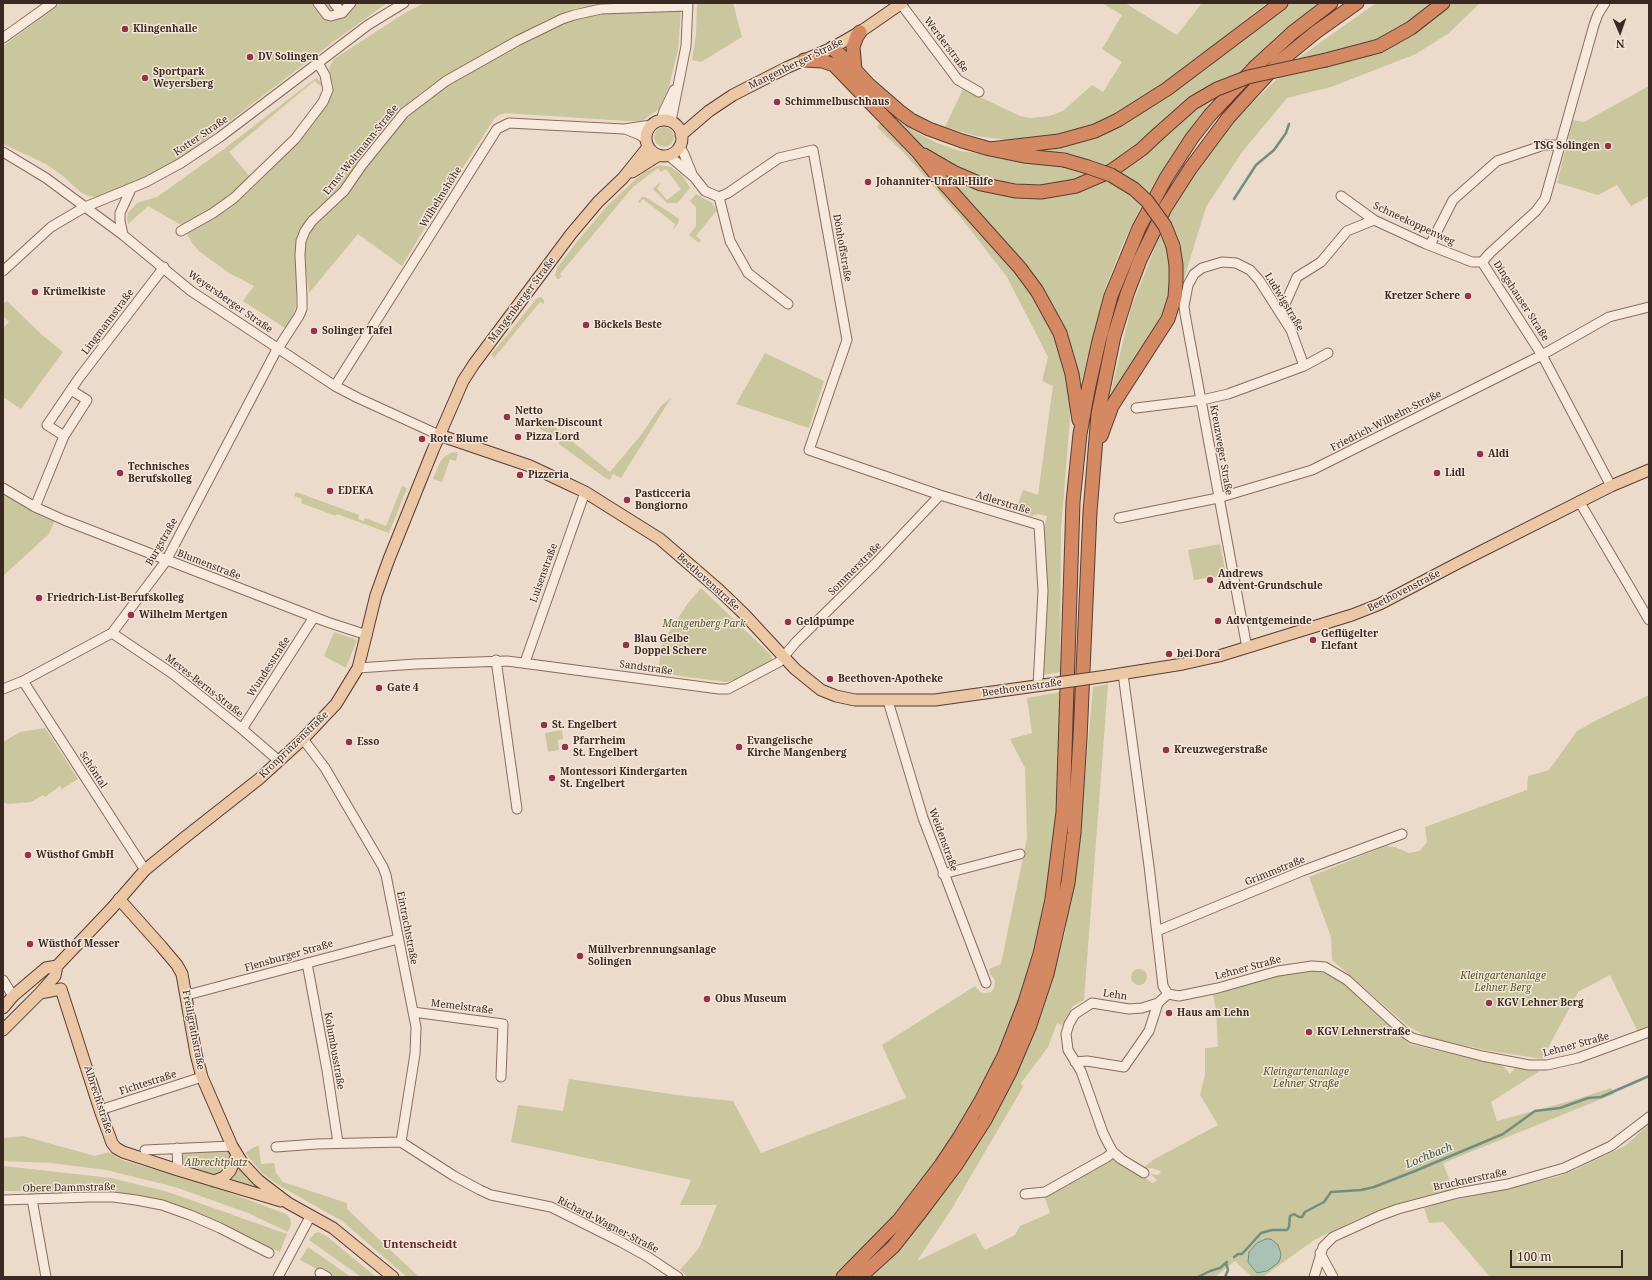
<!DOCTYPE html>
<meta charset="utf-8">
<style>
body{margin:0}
#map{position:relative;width:1652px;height:1280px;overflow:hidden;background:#ecdbca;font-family:"Noto Serif",serif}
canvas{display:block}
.frame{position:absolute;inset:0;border:4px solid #3a2822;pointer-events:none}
.north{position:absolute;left:1600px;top:12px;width:40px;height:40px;-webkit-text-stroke:3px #f4e7d9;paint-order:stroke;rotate:178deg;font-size:11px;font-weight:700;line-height:16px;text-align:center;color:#3a2822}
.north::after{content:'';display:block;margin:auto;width:14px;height:18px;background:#3a2822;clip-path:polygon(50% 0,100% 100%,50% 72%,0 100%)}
.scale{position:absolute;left:1510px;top:1250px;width:113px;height:18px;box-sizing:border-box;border:2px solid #3a2822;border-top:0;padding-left:5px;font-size:12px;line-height:14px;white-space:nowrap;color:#3a2822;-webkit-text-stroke:3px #f4e7d9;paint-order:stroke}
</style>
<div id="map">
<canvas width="1652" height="1280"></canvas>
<div class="frame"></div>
<div class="north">N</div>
<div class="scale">100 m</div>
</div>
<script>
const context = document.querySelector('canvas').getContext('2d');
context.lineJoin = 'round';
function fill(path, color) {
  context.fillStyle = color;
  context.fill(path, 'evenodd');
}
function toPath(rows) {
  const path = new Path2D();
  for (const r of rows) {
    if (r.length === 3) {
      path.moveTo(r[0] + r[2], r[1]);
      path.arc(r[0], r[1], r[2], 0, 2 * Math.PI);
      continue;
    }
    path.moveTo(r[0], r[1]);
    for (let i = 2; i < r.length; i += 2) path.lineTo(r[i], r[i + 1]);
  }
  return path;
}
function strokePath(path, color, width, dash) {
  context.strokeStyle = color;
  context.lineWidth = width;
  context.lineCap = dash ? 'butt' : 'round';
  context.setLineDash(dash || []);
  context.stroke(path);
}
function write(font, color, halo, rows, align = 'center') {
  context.font = font + ' "Noto Serif",serif';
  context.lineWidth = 3;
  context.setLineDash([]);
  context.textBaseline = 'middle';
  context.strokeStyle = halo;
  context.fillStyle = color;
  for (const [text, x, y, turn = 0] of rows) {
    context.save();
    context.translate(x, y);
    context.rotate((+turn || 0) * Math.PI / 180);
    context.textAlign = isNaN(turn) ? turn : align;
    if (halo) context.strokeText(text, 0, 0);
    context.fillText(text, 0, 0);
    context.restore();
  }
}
const green = toPath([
 [61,3,387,3,333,42,183,157,140,180,106,194,93,197,86,195,79,191,63,176,46,164,3,144,3,46],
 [424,3,615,3,572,9,546,20,444,77,423,91,399,110,374,140,339,188,324,204,308,218,301,227,296,243,296,306,293,315,285,328,243,301,254,286,229,273,199,251,192,243,187,234,227,210,244,197,295,146,315,122,333,93,333,86,329,68,334,59,405,13],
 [697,3,733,3,742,37,701,62,692,60,696,34],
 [1102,3,1125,3,1177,35,1202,3,1267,3,1163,85,1125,109,1094,124,1045,138,1015,141,976,136,945,127,963,89,1020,116,1031,118,1049,116,1063,111,1092,85,1103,92,1122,62,1102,49,1122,15],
 [1289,3,1320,3,1279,34,1238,73,1222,80,1158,129,1110,167,1077,158,1024,151,1123,124,1161,101,1190,80],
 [1376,3,1437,3,1425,13,1375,42,1294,61],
 [1452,3,1480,3,1449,33,1416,54,1331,87,1287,98,1242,152,1206,207,1183,282,1182,272,1172,226,1168,217,1197,170,1238,117,1280,76,1328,67,1378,52,1419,30,1437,17],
 [681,10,678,50,669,86,659,109,642,121,627,121,505,113,499,115,494,119,427,224,402,266,358,234,309,293,304,256,305,241,312,228,350,191,368,164,396,128,428,98,474,70,562,24,581,18,602,14],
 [316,78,322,83,324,88,314,81,229,152,251,178,226,200,183,226,148,206,128,224,127,218,128,213,137,203,157,197,224,149],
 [1649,86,1649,196,1631,206,1617,185,1598,195,1557,183,1573,120,1584,122],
 [866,96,875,99,896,118,914,131,937,143,960,151,1062,166,1093,176,1074,182,1035,187,993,183,940,160,917,142],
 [1214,97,1180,143,1149,192,1120,172,1187,116],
 [880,123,1014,267,1047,318,1065,358,1071,407,1061,529,1060,672,1043,675,1043,533,1047,516,1038,514,1032,516,1016,511,1023,490,1038,495,1053,386,1042,381,1048,357,1007,277,962,219,904,153,877,127],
 [664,137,10],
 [659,165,671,167,682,175,690,188,681,199,677,203,667,203,653,189,659,183,660,184,657,188,667,200,681,189,666,169,661,172,658,168,633,187,560,274,562,276,559,279,557,279,555,275,557,268,575,244,608,205,636,179,645,172],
 [939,169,990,191,1105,180,1123,189,1142,204,1122,246,1105,289,1081,383,1079,383,1066,337],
 [696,194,712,203,717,210,696,236,701,240,699,243,689,235,696,226,696,207,690,201],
 [642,197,645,197,669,212,679,219,678,223,673,230,675,224,643,199,640,203,638,202],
 [1161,232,1167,247,1172,277,1169,297,1163,316,1107,408,1131,308],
 [541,297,544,300,544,304,540,302,494,358,491,355,537,298],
 [7,301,40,333,63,352,21,409,3,397,3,328,9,322,3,316,3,304],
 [765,353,824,381,809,428,736,404],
 [671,398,621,478,613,474,610,480,604,477,559,444,560,439,540,429,539,422,542,417,610,472,641,435,661,406],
 [458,452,456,461,450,459,442,482,433,479,440,462,445,456,451,453],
 [402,486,407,488,389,533,337,514,336,516,301,503,302,499,294,496,296,492,359,515,358,519,364,521,365,518,386,526],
 [3,493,55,520,49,534,3,576],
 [1220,544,1226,575,1194,580,1188,550],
 [701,588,770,654,772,658,771,662,738,679,726,682,658,673,662,643,688,603],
 [334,632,357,640,346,668,324,656],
 [1108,684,1084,1000,1073,1006,1062,1025,1057,1023,1048,1047,1021,1083,1023,1087,951,1210,917,1261,975,1233,985,1250,1015,1235,1020,1226,1050,1213,1044,1195,1111,1159,1115,1159,1153,1183,1157,1180,1150,1174,1159,1175,1161,1171,1151,1168,1142,1169,1153,1160,1218,1125,1200,1095,1205,1075,1205,1048,1218,1047,1216,1010,1213,995,1222,993,1227,989,1283,975,1313,971,1322,972,1343,983,1409,1044,1503,1066,1510,1074,1515,1068,1540,1071,1491,1102,1497,1121,1574,1100,1611,1088,1614,1094,1443,1163,1453,1189,1407,1201,1360,1218,1314,1240,1263,1277,1252,1277,1235,1261,1215,1277,870,1277,914,1229,980,1140,1023,1059,1048,994,1065,933,1081,823,1093,687],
 [1060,692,1058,814,1043,918,1032,961,1012,1020,996,1056,956,1134,900,1209,837,1277,688,1277,680,1270,699,1248,717,1205,680,1205,691,1180,511,1142,518,1105,563,1111,569,1079,684,1096,733,1101,761,1153,906,1098,882,1045,975,986,980,992,986,993,991,992,994,988,995,980,990,974,989,969,1001,964,1027,838,1025,768,1010,739,1032,733,1027,698],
 [1649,695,1649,1028,1639,1034,1610,975,1578,992,1542,1059,1485,1050,1427,1037,1408,1026,1332,960,1331,937,1309,877,1386,846,1395,847,1409,853,1420,851,1427,842,1425,827,1527,790,1528,776,1549,770,1577,731,1595,721],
 [45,728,78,779,62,789,60,786,45,797,43,795,31,802,7,804,6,802,3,804,3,742,20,732],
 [562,730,563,739,558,740,559,750,548,752,545,733],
 [1139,977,8],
 [1649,1124,1649,1277,1490,1277,1443,1222,1429,1223,1424,1208,1440,1203,1557,1177,1577,1169,1625,1146],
 [23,1136,95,1156,109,1152,122,1160,220,1189,286,1214,290,1218,291,1224,288,1232,248,1213,175,1187,106,1170,51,1163,3,1161,3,1138],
 [259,1146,261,1164,274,1163,276,1173,283,1182,347,1203,347,1209,419,1277,407,1277,342,1221,280,1186,263,1174,245,1153,254,1147],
 [224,1150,229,1152,231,1160,225,1172,215,1175,209,1174,185,1166,182,1162,182,1155,185,1152],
 [237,1165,264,1190,228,1180],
 [3,1166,111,1178,168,1192,287,1234,280,1252,245,1237,135,1197,94,1192,29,1195,29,1191,3,1191],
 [319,1232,329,1238,376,1277,361,1277,309,1240,315,1233],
 [308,1247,351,1277,332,1277,300,1260]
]);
const water = toPath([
 [1266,1239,1271,1239,1278,1245,1281,1254,1280,1259,1278,1263,1267,1271,1257,1273,1248,1262,1249,1252,1257,1243,1266,1239]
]);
const stream = toPath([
 [1234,199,1256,165,1274,150,1286,133,1289,124],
 [1234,1257,1238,1254,1242,1254,1261,1233,1272,1230,1287,1230,1289,1227,1290,1216,1294,1214,1299,1217,1302,1217,1305,1212,1324,1202,1331,1192,1361,1190,1374,1187,1415,1171,1503,1134,1535,1111,1560,1108,1588,1098,1601,1097,1649,1076],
 [1198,1277,1210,1271,1220,1268,1227,1262],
 [1225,1277,1228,1270,1226,1263]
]);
const minor = toPath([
 [318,3,327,15,331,16,342,13,351,3],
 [334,3,342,13],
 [1605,3,1598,14,1594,25,1545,199,1536,211,1490,253,1482,262,1542,355,1611,486],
 [901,4,958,80,979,92],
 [3,38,52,3],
 [661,120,664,111,674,90],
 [671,121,686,46,688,3],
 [625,129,640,135,645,139],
 [679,146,684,154,692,174],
 [3,152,46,178,123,235,191,291,335,386,358,398,439,435],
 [668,155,694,177,705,191,719,197,728,193,779,158,813,150,847,340,809,450,940,495,1039,525,1043,591,1038,686],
 [1341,196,1374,220,1426,244,1472,262,1482,262],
 [719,197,730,241,748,273,788,304],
 [181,231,213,213,234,198,295,139,323,102,328,90,325,75,318,63],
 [123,235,120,221,120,213,131,189],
 [1430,245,1453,200,1497,161,1544,145,1560,145],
 [3,271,51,227,85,207,146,182,181,163,220,137,368,25,404,3],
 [1281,313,1297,277,1321,262,1347,231,1374,220],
 [335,386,497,129,509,123,624,129,651,125],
 [71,390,87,400,64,436,47,425,79,378,164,267],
 [1136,408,1202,400,1228,394,1304,366,1328,353],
 [3,488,35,507,64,520,327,622,367,635],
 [1579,501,1649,620],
 [35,507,64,436],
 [1119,518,1218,498,1312,470,1542,355,1609,317,1649,307],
 [112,633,173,674,242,729,279,761],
 [1247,648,1185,314,1184,306,1188,285,1194,274,1202,268,1222,262,1236,263,1250,270,1259,280,1291,330,1304,366],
 [496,660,517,809],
 [525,662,585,492],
 [358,668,416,664,507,661,719,689,728,689,779,662,796,642,875,564,940,495],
 [1123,674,1149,866,1163,986,1168,994,1179,996,1218,988,1278,971,1312,966,1325,967,1347,980,1404,1032,1412,1038,1482,1056,1529,1065,1547,1065,1578,1058,1649,1032],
 [23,681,145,870],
 [3,689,23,681,112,633,166,561,275,353,299,316,302,309,302,297,300,255,301,241,305,231,312,221,344,191,362,165,404,113,446,81,517,41,562,19,574,15,601,9,688,6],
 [888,701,923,818,986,983],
 [242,729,314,617],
 [303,739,325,768,383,867,386,875,416,1027,415,1054,401,1142],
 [943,874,1020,854],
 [1157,931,1302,871,1402,834],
 [307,963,327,1070,338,1143],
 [3,980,13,996],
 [187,995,398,939],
 [413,1012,503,1024,501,1077],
 [1075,1062,1087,1061,1124,1067,1149,1031,1158,1003],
 [100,1110,202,1077],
 [276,1147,316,1144,401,1142,454,1176,480,1190,491,1195,551,1207,621,1242,648,1257,678,1277],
 [177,1148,178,1170],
 [145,1150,232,1146],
 [1144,1173,1121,1159,1113,1152,1109,1145,1103,1133,1081,1071,1068,1050,1066,1034,1069,1024,1075,1014,1092,1003,1129,1009,1142,1008,1158,1003,1168,994],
 [1025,1194,1045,1192,1107,1157,1113,1152],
 [32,1199,46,1277],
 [3,1200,90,1197,113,1197,136,1200,162,1205,190,1215,220,1228,269,1253],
 [1320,1253,1333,1277],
 [320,1273,327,1277],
 [278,1277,311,1215],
 [1314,1277,1323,1247,1333,1237,1379,1216,1398,1209,1458,1193,1508,1184,1564,1168,1611,1146,1649,1117]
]);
const major = toPath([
 [664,138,18],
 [681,135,709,111,733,95,788,67,832,48,860,32,902,3],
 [632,172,659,155],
 [439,435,530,466,566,483,585,492,660,539,718,589,744,614,795,669,821,690,836,696,855,700,935,700,1043,685],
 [1107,676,1183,664,1219,656,1352,615,1380,604,1458,563,1611,486,1649,470],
 [119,899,161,946,177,965,182,974,196,1054,202,1077,232,1146,243,1164,258,1180,288,1203,333,1228,393,1277],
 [40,993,61,989,100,1110,112,1143,116,1148,123,1152,178,1170,281,1201],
 [3,1008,13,996,46,968,57,966],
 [3,1030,40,993,55,976,57,966,112,908,145,870,184,838,259,779,303,739,336,704,358,668,376,595,389,559,433,450,463,381,474,364,571,234,598,202,623,178,648,147],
 [214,1181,224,1177,230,1171,237,1155]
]);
const highway = toPath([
 [832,48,845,59,869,85,899,111,911,120,929,129,962,141,990,149,1024,156,1064,160],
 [804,60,822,61,834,65,918,152,934,172,1020,268,1037,291,1060,333,1072,374,1079,420],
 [1326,60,1379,46,1411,28,1443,3],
 [855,70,853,47,857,36,860,32],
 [990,149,1059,141,1095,131,1118,120,1167,89,1281,3],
 [924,155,955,173,981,184,1015,191,1041,192,1076,186,1111,171,1142,149,1158,134],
 [1101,436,1112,406,1168,319,1175,297,1176,282,1176,265,1173,246],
 [843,1277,899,1220,941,1165,959,1138,982,1099,1004,1056,1025,1002,1040,954,1052,899,1063,812,1073,502,1080,434,1088,390,1099,341,1111,296,1139,228,1166,178,1192,138,1210,115,1256,66,1292,33,1331,3],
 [860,1277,893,1247,919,1214,956,1165,985,1120,1010,1072,1030,1025,1047,974,1068,883,1074,833,1080,739,1090,512,1098,414,1114,336,1127,294,1140,260,1165,208,1190,169,1228,118,1278,63,1316,32,1357,3]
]);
const majorBridge = toPath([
 [1043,685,1107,676]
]);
const highwayBridge = toPath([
 [1158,134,1193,103,1217,89,1248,77,1326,60],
 [1064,160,1088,167,1111,175,1134,189,1147,201,1165,226,1173,246]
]);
const markers = [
 [125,29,4,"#943348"],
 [250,57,4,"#943348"],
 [145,78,4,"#943348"],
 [777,102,4,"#943348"],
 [1608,146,4,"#943348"],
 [868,182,4,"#943348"],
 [35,292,4,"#943348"],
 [1468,296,4,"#943348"],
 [586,325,4,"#943348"],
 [314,331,4,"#943348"],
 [507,417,4,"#943348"],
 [518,437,4,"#943348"],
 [422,439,4,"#943348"],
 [1480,454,4,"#943348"],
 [120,473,4,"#943348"],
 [1437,473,4,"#943348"],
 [520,475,4,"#943348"],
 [330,491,4,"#943348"],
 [627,500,4,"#943348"],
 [1210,580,4,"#943348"],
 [39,598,4,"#943348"],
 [131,615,4,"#943348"],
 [1218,621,4,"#943348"],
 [788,622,4,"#943348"],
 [1313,640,4,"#943348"],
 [626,645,4,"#943348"],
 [1169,654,4,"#943348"],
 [830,679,4,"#943348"],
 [379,688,4,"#943348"],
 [544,725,4,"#943348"],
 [349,742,4,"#943348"],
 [565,747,4,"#943348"],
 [739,747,4,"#943348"],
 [1166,750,4,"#943348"],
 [552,778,4,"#943348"],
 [28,855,4,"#943348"],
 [30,944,4,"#943348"],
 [580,956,4,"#943348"],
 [707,999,4,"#943348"],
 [1489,1003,4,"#943348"],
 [1169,1013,4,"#943348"],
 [1309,1032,4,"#943348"]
];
const poiNames = [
 ["Klingenhalle",133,29],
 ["DV Solingen",258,57],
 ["Sportpark",153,72],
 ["Weyersberg",153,84],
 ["Schimmelbuschhaus",785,102],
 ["TSG Solingen",1600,146,"right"],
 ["Johanniter-Unfall-Hilfe",876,182],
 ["Krümelkiste",43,292],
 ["Kretzer Schere",1460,296,"right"],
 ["Böckels Beste",594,325],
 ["Solinger Tafel",322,331],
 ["Netto",515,411],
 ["Marken-Discount",515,423],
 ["Pizza Lord",526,437],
 ["Rote Blume",430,439],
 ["Aldi",1488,454],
 ["Technisches",128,467],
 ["Berufskolleg",128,479],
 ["Lidl",1445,473],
 ["Pizzeria",528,475],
 ["EDEKA",338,491],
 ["Pasticceria",635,494],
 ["Bongiorno",635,506],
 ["Andrews",1218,574],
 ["Advent-Grundschule",1218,586],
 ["Friedrich-List-Berufskolleg",47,598],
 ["Wilhelm Mertgen",139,615],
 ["Adventgemeinde",1226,621],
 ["Geldpumpe",796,622],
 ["Geflügelter",1321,634],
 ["Elefant",1321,646],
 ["Blau Gelbe",634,639],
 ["Doppel Schere",634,651],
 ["bei Dora",1177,654],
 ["Beethoven-Apotheke",838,679],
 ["Gate 4",387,688],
 ["St. Engelbert",552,725],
 ["Pfarrheim",573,741],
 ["St. Engelbert",573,753],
 ["Evangelische",747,741],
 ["Kirche Mangenberg",747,753],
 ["Esso",357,742],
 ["Kreuzwegerstraße",1174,750],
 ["Montessori Kindergarten",560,772],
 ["St. Engelbert",560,784],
 ["Wüsthof GmbH",36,855],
 ["Wüsthof Messer",38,944],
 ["Müllverbrennungsanlage",588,950],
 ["Solingen",588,962],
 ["Obus Museum",715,999],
 ["KGV Lehner Berg",1497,1003],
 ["Haus am Lehn",1177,1013],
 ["KGV Lehnerstraße",1317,1032]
];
const streetNames = [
 ["Werderstraße",946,45,53],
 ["Mangenberger Straße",796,64,-26],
 ["Kotter Straße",201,136,-34],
 ["Ernst-Woltmann-Straße",361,150,-51],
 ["Wilhelmshöhe",441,197,-58],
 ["Schneekoppenweg",1414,224,25],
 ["Dönhoffstraße",842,248,80],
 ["Mangenberger Straße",522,300,-53],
 ["Dingshauser Straße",1521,301,57],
 ["Weyersberger Straße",230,302,35],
 ["Ludwigstraße",1284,302,59],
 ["Lingmannstraße",108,322,-53],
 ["Friedrich-Wilhelm-Straße",1386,421,-27],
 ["Kreuzweger Straße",1221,450,80],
 ["Adlerstraße",1003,503,17],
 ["Burgstraße",162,542,-60],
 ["Blumenstraße",209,565,21],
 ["Sommerstraße",855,569,-45],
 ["Luisenstraße",544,573,-70],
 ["Beethovenstraße",708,582,42],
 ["Beethovenstraße",1404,591,-27],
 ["Wundesstraße",269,667,-57],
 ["Sandstraße",646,668,8],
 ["Meves-Berns-Straße",204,686,38],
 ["Beethovenstraße",1022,688,-8],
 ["Kronprinzenstraße",294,745,-44],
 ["Schöntal",93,770,57],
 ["Weidenstraße",943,840,70],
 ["Grimmstraße",1275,871,-22],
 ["Eintrachtstraße",407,928,79],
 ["Flensburger Straße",289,956,-16],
 ["Lehner Straße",1248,968,-15],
 ["Lehn",1115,995,9],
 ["Memelstraße",462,1007,7],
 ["Freiligrathstraße",193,1030,79],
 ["Lehner Straße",1576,1045,-15],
 ["Kolumbusstraße",334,1051,80],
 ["Fichtestraße",148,1083,-18],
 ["Albrechtstraße",98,1100,72],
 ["Brucknerstraße",1470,1180,-12],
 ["Obere Dammstraße",69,1188,-1],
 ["Richard-Wagner-Straße",608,1225,27]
];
const parkNames = [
 ["Mangenberg Park",704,624],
 ["Kleingartenanlage",1503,976],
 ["Lehner Berg",1503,988],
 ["Kleingartenanlage",1306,1072],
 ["Lehner Straße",1306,1084],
 ["Albrechtplatz",216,1163]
];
const waterNames = [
 ["Lochbach",1429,1156,-22]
];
const neighbourhoodNames = [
 ["Untenscheidt",420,1245]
];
fill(green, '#cac69e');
fill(water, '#aac1b5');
strokePath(water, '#718f81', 1);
strokePath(stream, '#718f81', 2.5);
strokePath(minor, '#886c5f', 11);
strokePath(major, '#573c33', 13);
strokePath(highway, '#573c33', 15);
strokePath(minor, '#f7eadd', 9);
strokePath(major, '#ecc7a5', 11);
strokePath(highway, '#d58962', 13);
strokePath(majorBridge, '#573c33', 13, []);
strokePath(highwayBridge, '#573c33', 15, []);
strokePath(majorBridge, '#ecc7a5', 11);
strokePath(highwayBridge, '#d58962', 13);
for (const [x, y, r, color] of markers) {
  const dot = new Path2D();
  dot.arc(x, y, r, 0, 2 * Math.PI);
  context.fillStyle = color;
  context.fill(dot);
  strokePath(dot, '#f4e7d9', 1.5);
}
write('bold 10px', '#3a2822', '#f4e7d9', poiNames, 'left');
write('10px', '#3a2822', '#f4e7d9', streetNames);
write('italic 10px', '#53552a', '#f4e7d9', parkNames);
write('italic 11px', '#32584e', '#f4e7d9', waterNames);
write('bold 11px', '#642424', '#f4e7d9', neighbourhoodNames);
</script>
